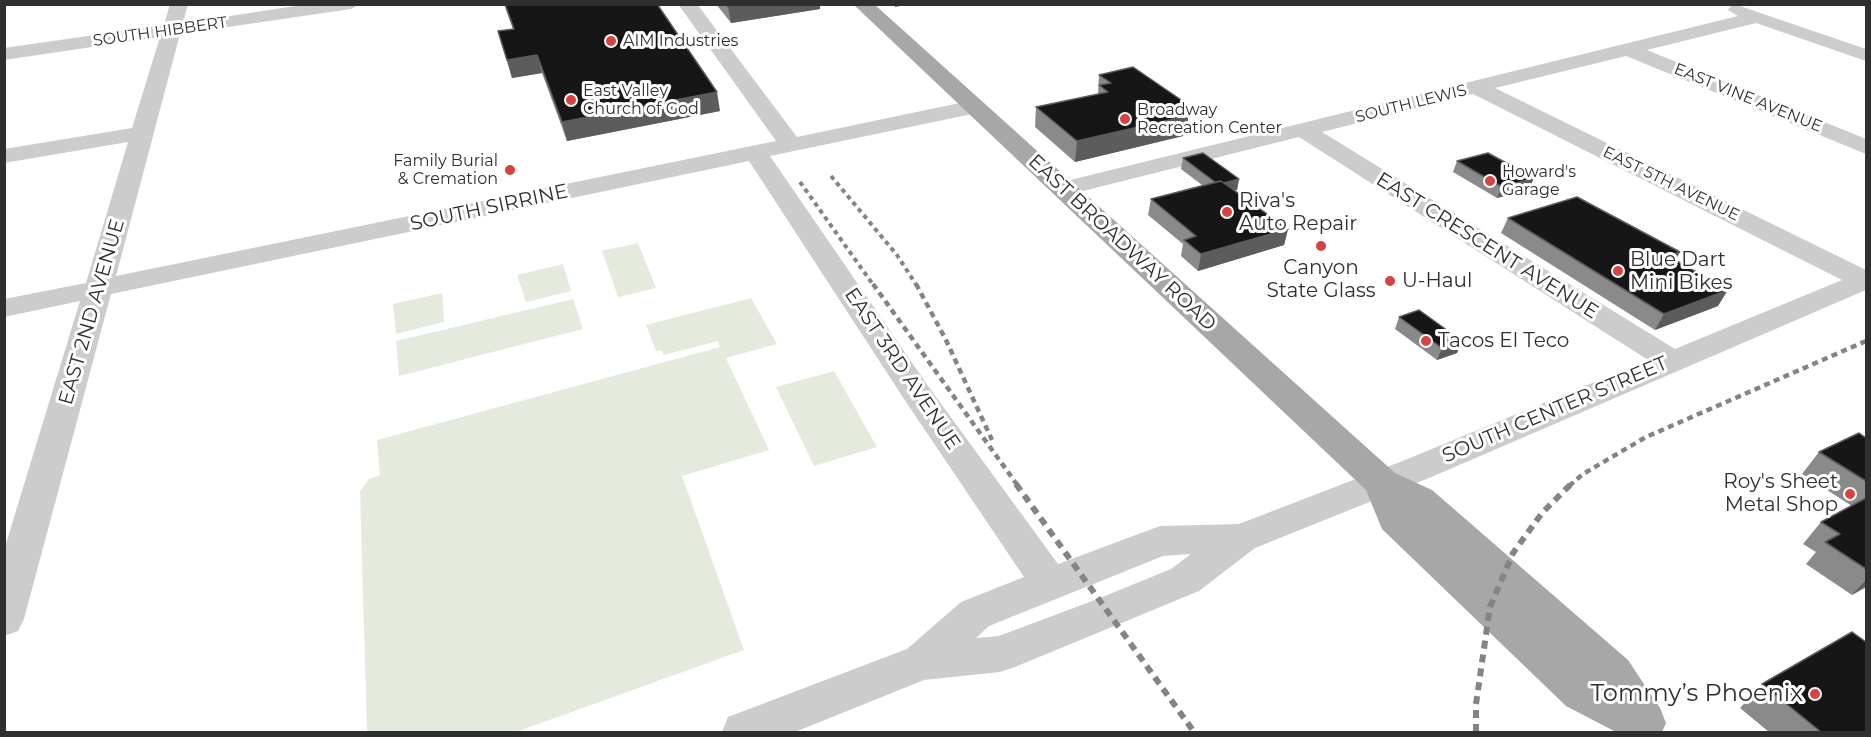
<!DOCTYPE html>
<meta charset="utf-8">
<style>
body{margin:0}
#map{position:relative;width:1871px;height:737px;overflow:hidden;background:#fff;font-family:Montserrat,sans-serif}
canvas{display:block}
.frame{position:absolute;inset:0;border:6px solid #2f2f2f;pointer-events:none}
</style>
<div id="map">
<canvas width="1871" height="737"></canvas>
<div class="frame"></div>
</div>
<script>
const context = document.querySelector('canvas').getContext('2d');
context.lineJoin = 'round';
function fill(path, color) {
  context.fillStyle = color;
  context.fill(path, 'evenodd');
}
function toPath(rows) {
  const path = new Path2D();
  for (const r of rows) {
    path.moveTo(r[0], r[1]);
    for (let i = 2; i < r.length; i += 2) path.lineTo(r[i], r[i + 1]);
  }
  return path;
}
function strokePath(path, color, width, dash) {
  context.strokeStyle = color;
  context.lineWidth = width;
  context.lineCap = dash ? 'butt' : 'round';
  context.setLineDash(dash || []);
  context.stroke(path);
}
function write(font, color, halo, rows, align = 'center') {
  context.font = font + ' Montserrat,sans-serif';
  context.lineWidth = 6;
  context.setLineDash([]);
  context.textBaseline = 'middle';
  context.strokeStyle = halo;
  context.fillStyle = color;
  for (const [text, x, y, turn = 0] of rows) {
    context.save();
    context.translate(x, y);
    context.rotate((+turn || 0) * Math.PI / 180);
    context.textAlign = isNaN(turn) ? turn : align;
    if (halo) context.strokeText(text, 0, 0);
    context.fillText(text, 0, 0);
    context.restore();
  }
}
const green = toPath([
 [638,243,656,288,618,297,602,251],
 [563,264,571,291,526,302,517,275],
 [442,293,444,322,396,334,393,304],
 [751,298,777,344,726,358,769,450,682,476,744,650,516,732,367,732,360,491,369,479,380,475,377,440,720,347,718,341,664,355,661,350,656,351,646,325],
 [573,299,583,329,399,376,396,341],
 [834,371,877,447,814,466,776,387]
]);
const minor = toPath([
 [170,4,188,4,183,23,309,4,360,4,351,9,180,34,116,276,776,141,678,4,697,4,797,137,974,100,982,102,985,107,982,112,770,156,928,386,1058,564,1160,526,1239,524,1405,460,1648,360,1299,137,1063,196,1054,194,1051,189,1054,184,1738,16,1728,10,1731,6,1737,5,1866,49,1866,61,1756,23,1647,50,1866,139,1866,154,1626,56,1495,88,1866,270,1866,290,1429,478,1255,548,1199,591,1015,667,1000,672,924,680,795,732,722,732,728,717,907,649,961,602,1024,577,906,402,749,161,111,294,24,619,18,631,4,636,4,550,80,301,4,317,4,299,86,283,128,142,4,163,4,149,132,128,160,37,4,60,4,48,164,25,170,4],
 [1473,94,1842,280,1675,349,1322,132,1473,94],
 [1191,554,1171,569,1095,600,999,636,976,638,989,626,1163,556,1191,554]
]);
const major = toPath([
 [853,4,874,4,1395,473,1432,490,1628,660,1660,708,1666,723,1662,732,1616,732,1566,706,1382,529,1366,490,853,4]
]);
const railFar2 = toPath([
 [831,176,897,255,917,286],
 [800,182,874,286]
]);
const railFar1 = toPath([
 [873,284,1018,486],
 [916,284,946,340,992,440],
 [1569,486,1583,474,1646,437,1866,341]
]);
const rail = toPath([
 [1016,484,1194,732],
 [1476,732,1476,704,1490,607,1513,553,1542,513,1571,484]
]);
const wall = toPath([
 [504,4,657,4,720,111,567,141,542,73,512,78,498,31,513,29],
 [716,4,820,4,820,9,731,23],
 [1099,75,1187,126,1185,126,1183,136,1075,162,1035,127,1036,107,1098,94],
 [1183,158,1239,179,1237,190,1235,190,1288,229,1284,245,1198,271,1181,256,1183,244,1148,215,1151,199,1202,185,1181,169],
 [1457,161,1534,178,1529,189,1497,198,1453,172],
 [1508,218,1675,261,1718,306,1655,330,1501,233],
 [1399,317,1462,341,1457,353,1437,360,1395,329],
 [1866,438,1866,589,1865,588,1852,595,1806,564,1816,552,1803,544,1821,522,1852,506,1802,474,1819,452],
 [1762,684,1866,732,1769,732,1740,708]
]);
const shadedWall = toPath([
 [742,4,820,4,820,9,731,23,728,7],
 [895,4,910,4,895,7],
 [537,55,542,73,512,78,507,60],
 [717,92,720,111,567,141,562,122],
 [1190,106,1187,126,1185,126,1183,136,1075,162,1077,141,1177,109],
 [1534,178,1529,189,1497,198,1502,187],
 [1239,179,1237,190,1216,195,1218,184],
 [1288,229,1284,245,1198,271,1201,254],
 [1680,252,1671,268,1668,256],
 [1728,290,1718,306,1655,330,1664,314],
 [1462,341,1457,353,1437,360,1442,348],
 [1866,580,1866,586,1852,595]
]);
const building = toPath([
 [505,4,657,4,717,92,562,122,537,55,507,60,498,31,514,29,505,4],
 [727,4,742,4,728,7,727,4],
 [1133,67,1190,106,1177,109,1187,116,1077,141,1036,107,1108,92,1099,85,1111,83,1099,75,1133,67],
 [1203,153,1239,179,1224,183,1221,181,1215,182,1183,158,1203,153],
 [1488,153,1534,178,1502,187,1457,161,1488,153],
 [1221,181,1288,229,1201,254,1184,240,1196,236,1151,199,1221,181],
 [1577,197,1680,252,1668,256,1728,290,1664,314,1508,218,1577,197],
 [1419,310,1462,341,1442,348,1399,317,1419,310],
 [1859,433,1866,438,1866,481,1819,452,1859,433],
 [1866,498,1866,569,1825,542,1840,534,1821,522,1866,498],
 [1852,632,1866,642,1866,732,1821,732,1762,684,1852,632]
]);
const markers = [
 [611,41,6,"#d64441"],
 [571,100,6,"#d64441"],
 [1125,119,6,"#d64441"],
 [510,170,6,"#d64441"],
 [1490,181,6,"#d64441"],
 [1227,212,6,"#d64441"],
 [1321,246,6,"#d64441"],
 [1618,271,6,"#d64441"],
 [1390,281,6,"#d64441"],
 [1426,341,6,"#d64441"],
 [1850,494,6,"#d64441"],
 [1815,694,6,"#d64441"]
];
const farStreetnames = [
 ["SOUTH HIBBERT",160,32,-8],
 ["EAST VINE AVENUE",1748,98,22],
 ["SOUTH LEWIS",1411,104,-14],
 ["EAST 5TH AVENUE",1671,184,26]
];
const farPoinames = [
 ["AIM Industries",623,41],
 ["East Valley",583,91],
 ["Church of God",583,109],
 ["Broadway",1137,110],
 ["Recreation Center",1137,128],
 ["Family Burial",498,161,"right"],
 ["& Cremation",498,179,"right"],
 ["Howard's",1502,172],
 ["Garage",1502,190]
];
const poiNames = [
 ["Riva's",1239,201],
 ["Auto Repair",1239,224],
 ["Blue Dart",1630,260],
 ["Mini Bikes",1630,283],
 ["Canyon",1321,268,"center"],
 ["State Glass",1321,291,"center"],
 ["U-Haul",1402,281],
 ["Tacos El Teco",1438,341],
 ["Roy's Sheet",1838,482,"right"],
 ["Metal Shop",1838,505,"right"]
];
const streetNames = [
 ["SOUTH SIRRINE",489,208,-12],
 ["EAST BROADWAY ROAD",1122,243,43],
 ["EAST CRESCENT AVENUE",1487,246,32],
 ["EAST 2ND AVENUE",92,312,-74],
 ["EAST 3RD AVENUE",902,369,56],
 ["SOUTH CENTER STREET",1555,410,-23]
];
const nearPoinames = [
 ["Tommy’s Phoenix",1803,694]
];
fill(green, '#e4ebde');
fill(minor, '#ccc');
fill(major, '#a7a7a7');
strokePath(railFar2, '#848484', 4, [4.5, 4]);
strokePath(railFar1, '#848484', 4.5, [6, 4.5]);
strokePath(rail, '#848484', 6, [8, 6]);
fill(wall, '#8a8a8a');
fill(shadedWall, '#5c5c5c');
fill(building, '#161616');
strokePath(building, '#5c5c5c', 1.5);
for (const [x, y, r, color] of markers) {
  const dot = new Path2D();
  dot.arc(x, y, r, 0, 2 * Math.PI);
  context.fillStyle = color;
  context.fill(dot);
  strokePath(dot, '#fff', 2);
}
write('16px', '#2f2f2f', '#fff', farStreetnames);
write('16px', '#2f2f2f', '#fff', farPoinames, 'left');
write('20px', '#2f2f2f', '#fff', poiNames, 'left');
write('20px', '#2f2f2f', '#fff', streetNames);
write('24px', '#2f2f2f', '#fff', nearPoinames, 'right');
</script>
